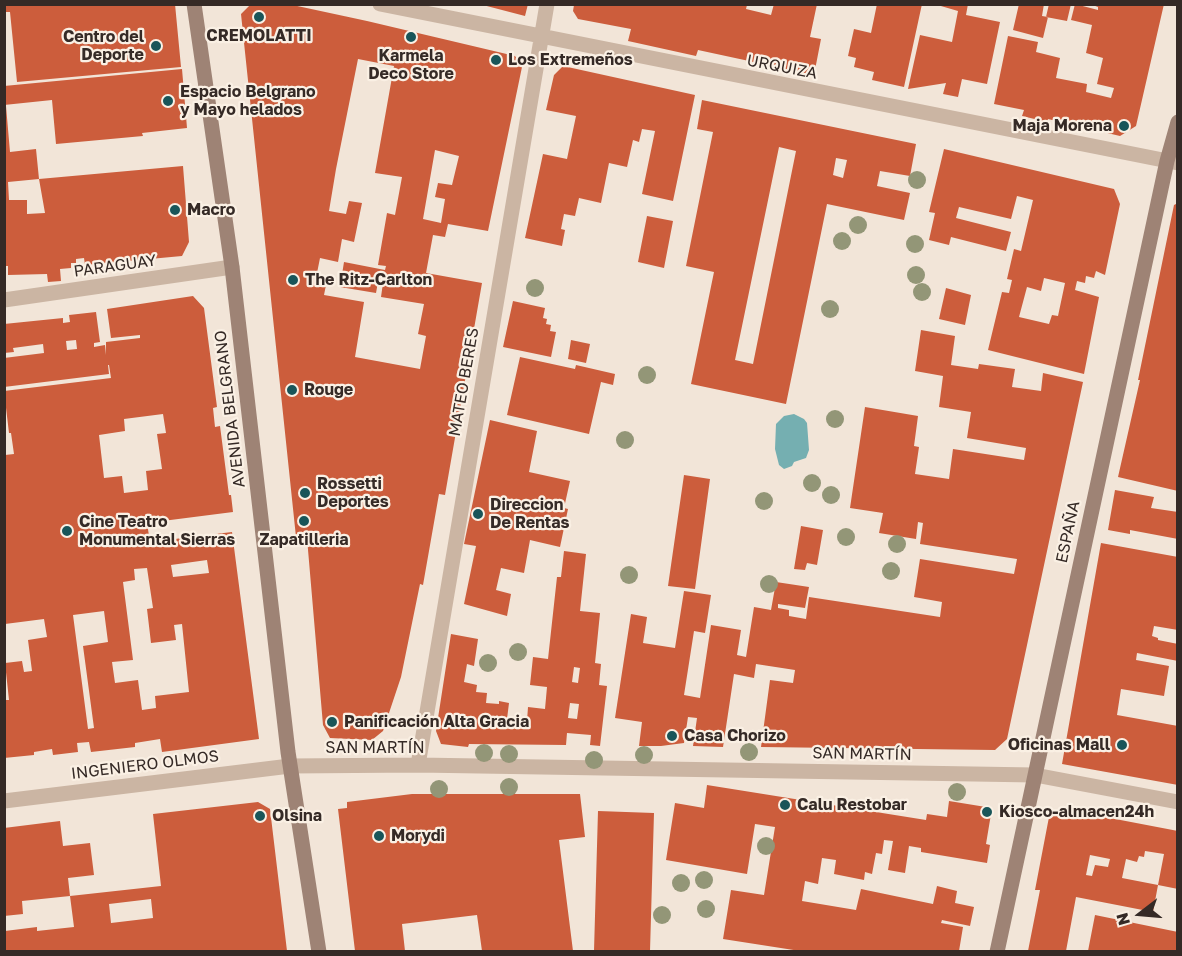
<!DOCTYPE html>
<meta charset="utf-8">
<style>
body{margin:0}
#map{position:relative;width:1182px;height:956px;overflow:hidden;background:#f2e5d8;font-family:"Golos Text",sans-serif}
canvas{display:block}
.frame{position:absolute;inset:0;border:6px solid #352a26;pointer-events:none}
.north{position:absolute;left:1110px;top:884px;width:60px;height:60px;-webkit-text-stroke:4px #faf0e4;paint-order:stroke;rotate:254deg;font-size:16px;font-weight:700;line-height:24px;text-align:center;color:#352a26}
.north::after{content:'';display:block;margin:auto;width:21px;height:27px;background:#352a26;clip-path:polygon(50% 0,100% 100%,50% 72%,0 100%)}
</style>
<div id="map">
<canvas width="1182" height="956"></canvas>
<div class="frame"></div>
<div class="north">N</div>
</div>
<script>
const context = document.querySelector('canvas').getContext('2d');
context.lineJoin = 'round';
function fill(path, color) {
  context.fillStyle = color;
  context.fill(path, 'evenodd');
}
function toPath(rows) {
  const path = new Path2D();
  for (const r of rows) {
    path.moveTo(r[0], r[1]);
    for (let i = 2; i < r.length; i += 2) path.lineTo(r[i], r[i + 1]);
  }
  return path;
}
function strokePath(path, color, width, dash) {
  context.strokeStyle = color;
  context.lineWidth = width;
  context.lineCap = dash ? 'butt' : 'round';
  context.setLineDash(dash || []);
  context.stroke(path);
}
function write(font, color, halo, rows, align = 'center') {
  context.font = font + ' "Golos Text",sans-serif';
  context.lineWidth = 4.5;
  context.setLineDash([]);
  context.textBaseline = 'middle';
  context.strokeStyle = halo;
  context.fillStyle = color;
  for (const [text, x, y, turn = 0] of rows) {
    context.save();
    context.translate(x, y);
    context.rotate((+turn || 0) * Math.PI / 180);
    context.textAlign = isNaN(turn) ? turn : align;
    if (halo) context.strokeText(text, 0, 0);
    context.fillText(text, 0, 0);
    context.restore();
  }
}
const water = toPath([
 [794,414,804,419,807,423,809,450,806,458,794,462,792,466,784,469,779,465,775,449,776,424,784,416]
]);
const building = toPath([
 [4,4,175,4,181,67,17,82,10,12,4,12],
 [251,4,288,4,367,21,515,56,522,67,488,231,448,224,445,237,433,235,426,273,482,283,445,495,439,494,423,585,420,584,401,677,383,731,372,740,330,738,323,725,307,538,296,537,241,14],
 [358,59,394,66,375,173,402,177,395,215,387,213,378,265,386,266,385,270,344,262,340,287,376,293,378,282,383,283,381,297,424,304,418,334,426,336,420,369,355,357,364,302,324,295,327,280,316,278,320,258,338,262,342,239,354,242,362,203,349,201,346,214,329,211,336,169],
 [435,150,459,156,452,185,438,183,435,197,445,199,441,223,423,219],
 [479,4,528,4,525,16],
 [774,4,817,4,810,37,821,39,814,75,698,50,696,56,628,41,631,29,578,19,573,11,574,5,747,5,746,9,771,15],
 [877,4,922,4,904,87,872,80,874,72,854,67,856,58,848,56,854,29,871,33],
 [934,4,968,4,966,15,1000,22,987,84,962,79,958,97,943,94,946,83,908,89,920,35,952,42,958,11],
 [1019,4,1044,4,1042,16,1048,17,1043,38,1013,30],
 [1049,4,1071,4,1067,21,1046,17],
 [1075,4,1098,10,1098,7,1090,4,1164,4,1136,126,1120,136,1048,119,1047,122,1022,116,1024,110,994,104,1008,36,1038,42,1036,52,1060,58,1056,78,1087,84,1086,92,1111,98,1114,88,1097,84,1103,58,1086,53,1092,25,1071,20],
 [563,66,695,95,673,201,642,194,655,131,642,129,639,142,633,140,627,167,609,163,601,203,579,198,575,216,564,214,561,229,565,230,562,246,525,238,543,154,567,159,576,116,546,110,554,75],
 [182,69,187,128,142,133,143,136,56,144,52,100,4,105,4,86],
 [702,100,916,144,910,176,880,171,877,186,910,193,904,220,827,204,786,404,691,384,714,272,686,266,713,132,697,129],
 [779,147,796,151,753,364,735,360],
 [836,158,847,160,843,178,833,175],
 [4,106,6,106,10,152,36,149,39,179,8,182,9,200,27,200,27,214,45,213,39,179,183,166,189,242,182,256,85,265,84,258,76,259,76,263,71,263,71,268,60,269,61,281,48,282,47,274,8,275,8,266,4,266],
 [944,149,1114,189,1120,204,1105,275,1096,271,1094,278,1086,276,1085,283,1077,281,1075,290,1099,297,1084,374,988,350,1002,292,1009,293,1012,280,1007,279,1014,249,1021,251,1033,200,1017,196,1011,219,959,207,956,218,1011,232,1006,251,951,237,949,245,929,240,935,213,929,212],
 [1044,278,1065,283,1058,316,1052,315,1049,324,1019,317,1027,287,1041,291],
 [1178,203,1178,491,1118,477,1140,380,1138,380,1174,205],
 [647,216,673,221,664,268,638,262],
 [946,288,971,295,965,325,939,319],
 [193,296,204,308,217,407,213,408,215,427,220,426,229,495,231,495,233,512,147,523,150,542,232,532,259,739,162,752,160,739,135,743,135,747,91,752,89,742,77,743,78,752,53,755,52,749,34,752,34,755,4,758,4,700,9,700,5,663,22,661,24,672,32,671,28,640,47,637,44,619,5,624,5,455,14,454,11,433,9,433,4,391,111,378,109,365,108,365,109,374,4,387,4,358,44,353,43,344,13,348,14,352,4,353,4,324,63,318,63,323,70,322,69,315,96,312,100,342,94,343,94,347,105,345,106,355,106,342,140,338,140,335,111,338,107,309],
 [76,340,77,349,67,350,66,341],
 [163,414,166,433,157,434,162,469,146,471,148,490,124,493,122,476,104,478,99,435,125,431,124,419],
 [207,560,209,573,173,577,171,565],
 [147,568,153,608,147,609,151,643,176,640,174,625,182,624,189,692,155,696,156,708,142,710,138,680,115,683,112,662,133,660,123,582,135,580,134,569],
 [104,611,108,642,83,646,94,728,88,729,73,615],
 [513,301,545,308,543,318,547,319,546,324,551,325,550,331,556,332,551,357,503,347],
 [921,330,955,336,951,365,978,369,979,364,1015,369,1012,387,1041,391,1043,373,1083,382,1007,739,995,750,761,747,770,680,793,683,795,670,756,664,754,678,734,674,723,747,693,746,697,718,688,717,684,743,661,746,639,746,642,722,615,718,631,614,647,617,643,643,675,648,684,591,711,595,705,633,694,631,684,695,700,698,711,625,741,630,737,655,746,657,754,607,771,610,776,582,809,587,805,608,778,604,778,608,789,610,789,616,806,619,809,597,940,617,942,602,914,597,920,559,1014,574,1017,559,920,544,923,523,918,522,916,539,879,533,883,513,850,508,865,407,918,416,914,446,919,447,915,474,949,479,953,449,1024,460,1026,448,967,438,971,412,939,407,943,376,915,371],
 [571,340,590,344,586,363,568,359],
 [520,357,575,369,576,365,615,374,613,385,601,382,589,434,507,415],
 [490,420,537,431,529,472,570,481,564,508,568,509,560,547,530,540,524,573,501,568,496,590,511,594,507,616,464,604,476,546,464,544],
 [684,475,710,479,695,589,668,586],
 [1115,490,1154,497,1151,508,1178,512,1178,539,1130,530,1130,534,1108,530],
 [801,526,823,530,817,565,807,563,805,570,794,569],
 [1101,543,1178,557,1178,630,1154,626,1152,636,1158,638,1158,640,1178,644,1178,661,1137,653,1136,660,1169,666,1164,696,1121,689,1117,715,1178,726,1178,785,1062,764],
 [564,551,586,554,580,611,600,613,595,663,601,664,599,685,607,686,600,746,590,745,591,735,567,733,566,745,469,744,468,747,441,744,436,731,451,634,478,639,474,666,467,664,464,682,477,685,476,692,487,693,486,703,499,704,499,701,509,703,507,719,527,721,528,707,545,709,547,687,530,685,533,657,548,659,557,577,561,577],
 [574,667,580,668,578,683,572,682],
 [570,703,579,704,577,719,568,718],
 [707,785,926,820,927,814,947,817,949,801,992,808,986,844,990,845,987,863,921,852,921,848,909,846,905,873,888,870,893,841,884,840,882,854,876,853,872,874,865,872,864,880,834,874,836,860,822,858,818,884,805,881,802,901,856,910,861,889,933,904,937,886,957,891,955,903,974,907,970,926,942,920,941,923,963,927,959,951,800,951,723,939,731,890,764,895,775,827,755,824,747,874,666,860,675,803,704,808],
 [412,794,580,794,585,837,559,840,573,951,482,951,477,915,402,924,405,951,355,951,338,809,347,808,347,802],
 [258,802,270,809,287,951,5,951,5,931,37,927,37,931,74,927,70,896,22,901,23,914,4,916,4,828,60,821,63,846,90,843,94,875,68,878,70,896,161,886,153,814],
 [151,899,153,918,111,923,109,904],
 [1063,809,1178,831,1178,889,1158,885,1153,912,1076,897,1066,951,1028,951,1040,890,1035,890,1049,817],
 [1145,851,1164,854,1158,885,1122,878,1126,859,1137,862,1139,856,1144,857],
 [1090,855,1110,859,1108,867,1095,865,1092,876,1086,875],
 [598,811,654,813,650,951,594,951],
 [1095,915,1178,932,1178,951,1088,951]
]);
const street = toPath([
 [380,4,1178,163],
 [4,300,232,267],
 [418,765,547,4],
 [4,801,290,766,418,765,1035,775,1178,802]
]);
const secondary = toPath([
 [194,4,232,267,288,752,319,952],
 [997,952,1167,161,1178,122]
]);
const trees = [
 [917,180],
 [858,225],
 [842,241],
 [915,244],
 [916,275],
 [535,288],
 [922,292],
 [830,309],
 [647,375],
 [835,419],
 [625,440],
 [812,483],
 [831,495],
 [764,501],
 [846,537],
 [897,544],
 [891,571],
 [629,575],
 [769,584],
 [518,652],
 [488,663],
 [749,752],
 [484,753],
 [509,754],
 [644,755],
 [594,760],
 [509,787],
 [439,789],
 [957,792],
 [766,846],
 [704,880],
 [681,883],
 [706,909],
 [662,915]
];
const markers = [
 [259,17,6,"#195559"],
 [411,37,6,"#195559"],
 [156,46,6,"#195559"],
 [496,60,6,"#195559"],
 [168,101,6,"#195559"],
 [1124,126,6,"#195559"],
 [175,210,6,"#195559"],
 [293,280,6,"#195559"],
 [292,390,6,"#195559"],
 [305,493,6,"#195559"],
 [478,514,6,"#195559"],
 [304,521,6,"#195559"],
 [67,531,6,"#195559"],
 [332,722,6,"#195559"],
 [672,736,6,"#195559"],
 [1122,745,6,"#195559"],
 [785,805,6,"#195559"],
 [987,812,6,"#195559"],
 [260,816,6,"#195559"],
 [379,836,6,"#195559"]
];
const poiNames = [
 ["CREMOLATTI",259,36,"center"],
 ["Centro del",144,37,"right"],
 ["Deporte",144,55,"right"],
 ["Karmela",411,56,"center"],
 ["Deco Store",411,74,"center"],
 ["Los Extremeños",508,60],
 ["Espacio Belgrano",180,92],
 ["y Mayo helados",180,110],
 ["Maja Morena",1112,126,"right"],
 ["Macro",187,210],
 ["The Ritz-Carlton",305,280],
 ["Rouge",304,390],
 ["Rossetti",317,484],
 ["Deportes",317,502],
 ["Direccion",490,505],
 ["De Rentas",490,523],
 ["Cine Teatro",79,522],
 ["Monumental Sierras",79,540],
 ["Zapatilleria",304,540,"center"],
 ["Panificación Alta Gracia",344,722],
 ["Casa Chorizo",684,736],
 ["Oficinas Mall",1110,745,"right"],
 ["Calu Restobar",797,805],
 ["Kiosco-almacen24h",999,812],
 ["Olsina",272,816],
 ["Morydi",391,836]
];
const streetNames = [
 ["URQUIZA",782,67,11],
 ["PARAGUAY",115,266,-8],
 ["MATEO BERES",464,382,-80],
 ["AVENIDA BELGRANO",230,409,-97],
 ["ESPAÑA",1068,532,-78],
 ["SAN MARTÍN",375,748],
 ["SAN MARTÍN",862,754,1],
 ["INGENIERO OLMOS",145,765,-7]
];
fill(water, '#75afb1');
fill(building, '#cc5d3c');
strokePath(street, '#cbb5a3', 15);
strokePath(secondary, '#9e8375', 15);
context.fillStyle = '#939677';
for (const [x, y] of trees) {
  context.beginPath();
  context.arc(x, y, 9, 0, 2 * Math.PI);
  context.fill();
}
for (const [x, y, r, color] of markers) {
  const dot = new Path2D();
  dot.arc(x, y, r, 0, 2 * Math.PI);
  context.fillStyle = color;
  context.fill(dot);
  strokePath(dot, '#faf0e4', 2);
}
write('bold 16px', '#352a26', '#faf0e4', poiNames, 'left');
write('16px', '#352a26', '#faf0e4', streetNames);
</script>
